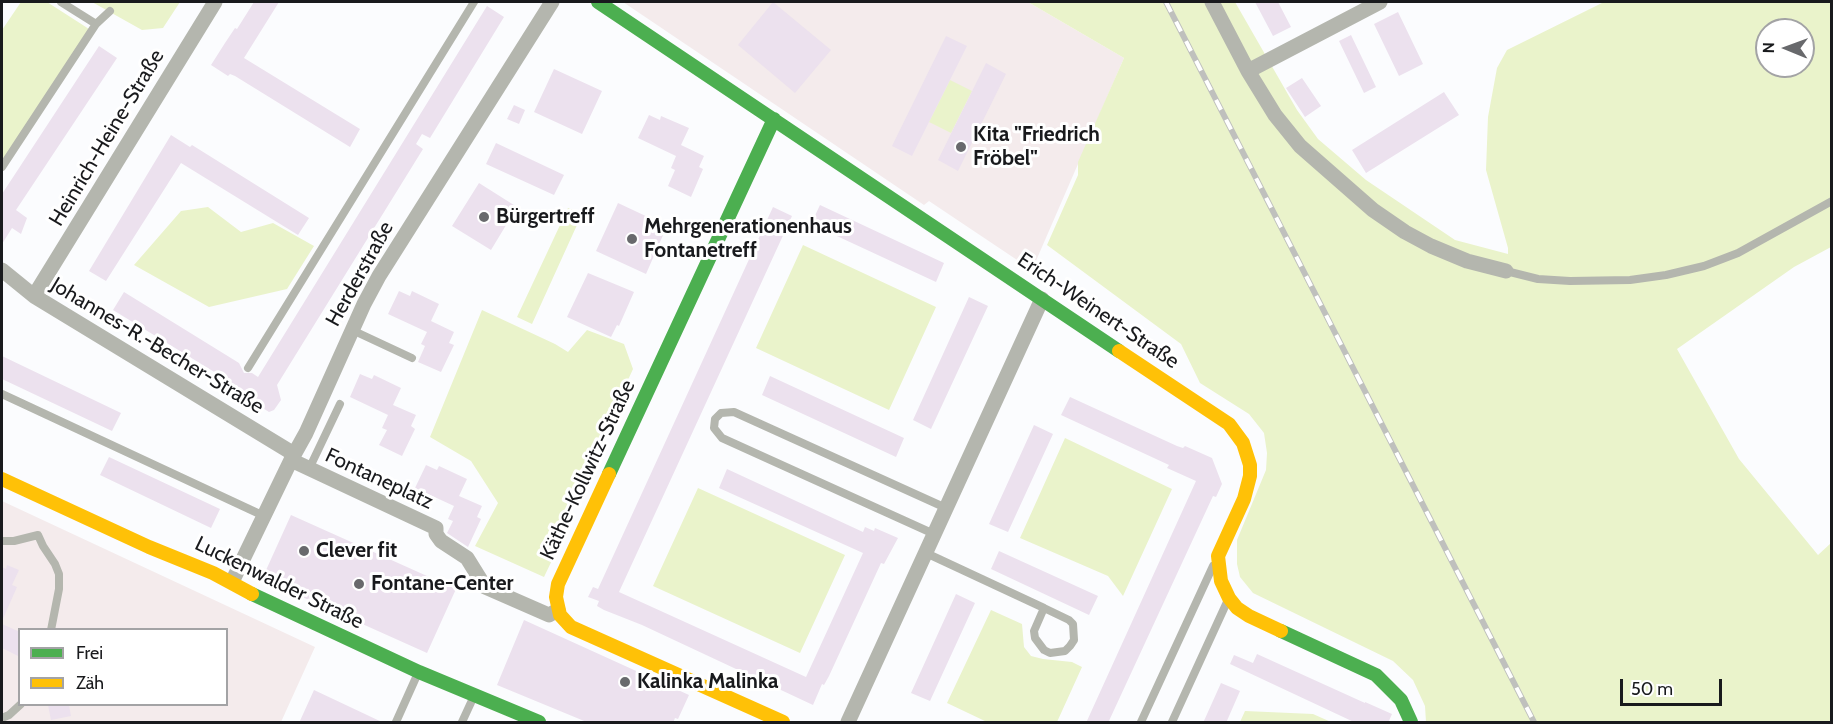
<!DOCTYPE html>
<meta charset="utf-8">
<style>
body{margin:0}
#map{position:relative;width:1833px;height:724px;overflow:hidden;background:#fbfcfe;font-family:Cabin,sans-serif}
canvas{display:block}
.frame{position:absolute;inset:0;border:3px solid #191a1d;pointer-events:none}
.legend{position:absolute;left:18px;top:628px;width:210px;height:78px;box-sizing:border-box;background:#fff;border:2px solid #a3a3a5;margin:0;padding:8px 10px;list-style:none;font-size:18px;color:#191a1d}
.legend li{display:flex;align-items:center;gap:12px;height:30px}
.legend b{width:30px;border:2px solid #a3a3a5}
.north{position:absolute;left:1755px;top:18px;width:60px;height:60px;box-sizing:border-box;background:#fff;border:2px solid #a3a3a5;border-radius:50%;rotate:271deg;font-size:16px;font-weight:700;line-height:24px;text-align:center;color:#191a1d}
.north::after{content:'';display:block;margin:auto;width:21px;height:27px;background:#68696c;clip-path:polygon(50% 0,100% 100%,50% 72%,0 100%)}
.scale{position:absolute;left:1620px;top:679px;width:102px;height:27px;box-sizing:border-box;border:3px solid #191a1d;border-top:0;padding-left:8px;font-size:18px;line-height:21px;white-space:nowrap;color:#191a1d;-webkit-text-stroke:4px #fff;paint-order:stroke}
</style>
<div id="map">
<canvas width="1833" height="724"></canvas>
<div class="frame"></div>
<ul class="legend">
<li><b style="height:8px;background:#4caf50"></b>Frei</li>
<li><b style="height:8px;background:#ffc107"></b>Zäh</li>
</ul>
<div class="north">N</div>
<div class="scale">50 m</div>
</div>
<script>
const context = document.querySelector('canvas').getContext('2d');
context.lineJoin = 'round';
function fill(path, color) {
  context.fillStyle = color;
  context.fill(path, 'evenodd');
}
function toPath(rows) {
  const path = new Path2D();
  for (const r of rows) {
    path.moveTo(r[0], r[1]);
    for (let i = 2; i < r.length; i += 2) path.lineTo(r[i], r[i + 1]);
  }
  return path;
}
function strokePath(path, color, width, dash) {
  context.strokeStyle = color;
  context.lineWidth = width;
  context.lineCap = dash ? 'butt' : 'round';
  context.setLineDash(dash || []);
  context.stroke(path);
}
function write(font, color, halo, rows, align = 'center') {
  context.font = font + ' Cabin,sans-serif';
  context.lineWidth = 6;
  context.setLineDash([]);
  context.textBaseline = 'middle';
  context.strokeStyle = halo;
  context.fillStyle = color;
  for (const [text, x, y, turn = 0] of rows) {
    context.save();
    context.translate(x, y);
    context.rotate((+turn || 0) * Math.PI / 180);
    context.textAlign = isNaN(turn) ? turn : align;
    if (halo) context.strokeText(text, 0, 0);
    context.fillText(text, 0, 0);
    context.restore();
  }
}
const education = toPath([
 [623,2,1028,2,1124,58,1032,270,929,201,924,205],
 [2,501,315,647,281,722,2,722],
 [20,630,226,630,226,704,20,704]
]);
const green = toPath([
 [21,2,47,2,89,29,2,161,2,30],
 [92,2,180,2,163,28,142,30],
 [1028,2,1235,2,1297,110,1318,139,1366,180,1455,240,1508,254,1508,248,1486,170,1488,117,1497,68,1507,50,1604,2,1831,2,1831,247,1794,267,1677,349,1739,459,1818,555,1831,543,1831,722,1426,722,1425,706,1413,680,1393,661,1253,593,1240,577,1237,564,1237,540,1266,470,1267,453,1264,433,1249,414,1200,383,1181,344,1047,245,1078,175,1078,162,1124,58],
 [1767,30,1803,30,1803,66,1767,66],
 [950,80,972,91,951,133,929,122],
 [208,207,241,232,273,223,314,246,287,289,209,307,134,265,181,211],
 [568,208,582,214,532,324,517,317],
 [803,245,936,307,889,410,756,348],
 [482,310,555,344,568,352,587,330,624,344,633,369,564,520,555,554,544,577,475,546,498,503,471,461,430,437],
 [1065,438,1172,489,1123,596,1108,576,1020,538],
 [698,488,845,555,800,653,653,586],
 [991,610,1022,624,1024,647,1031,656,1043,659,1072,662,1082,667,1057,722,987,722,947,703],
 [1245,711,1313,714,1331,722,1240,722]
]);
const building = toPath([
 [254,2,279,2,244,58,360,129,350,147,235,76,230,74,228,76,211,65,225,43,235,28,237,29],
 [773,2,831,50,795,93,738,45],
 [1255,2,1278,2,1291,27,1273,36],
 [487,6,504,17,430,138,422,134,416,144,423,149,277,385,281,400,274,410,269,412,255,403,250,404,250,400,227,385,229,381,113,310,124,292,239,363,244,373,252,373,258,377],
 [1398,12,1423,64,1399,76,1374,24],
 [1351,35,1376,87,1364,93,1339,41],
 [946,36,967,46,912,156,892,146],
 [99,46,117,58,16,210,27,218,21,234,12,228,2,244,2,194],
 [986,63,1006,74,958,171,938,160],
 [554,69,602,91,582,134,534,112],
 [1302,78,1321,106,1305,117,1286,88],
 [1444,92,1459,115,1366,173,1352,150],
 [514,105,525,110,519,124,507,119],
 [649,115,660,120,661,116,689,128,681,145,704,156,699,167,703,169,691,197,668,186,675,170,671,168,676,156,638,138],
 [171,135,190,147,192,145,309,218,298,235,181,163,106,281,89,271],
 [496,143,564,175,554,195,486,164],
 [479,183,517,207,491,250,452,226],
 [618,203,667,226,646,274,596,251],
 [820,205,944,263,936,282,811,224],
 [773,207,792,216,619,592,806,677,863,553,719,488,727,469,863,532,865,527,874,531,875,528,898,538,884,564,881,563,829,676,824,685,822,684,813,705,642,625,604,610,597,606,599,601,588,597,593,587,598,589],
 [588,273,634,292,619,326,617,325,611,337,567,317],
 [399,291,410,296,412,291,439,304,431,321,454,332,449,343,454,345,441,372,418,362,425,346,421,344,427,332,388,314],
 [969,297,988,306,931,429,913,420],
 [2,356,121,413,112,431,2,379],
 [360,374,372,379,374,375,401,388,393,405,416,415,411,426,415,429,402,456,379,445,387,430,382,428,388,415,350,397],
 [770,376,904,438,896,457,762,395],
 [1070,397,1177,446,1183,448,1185,446,1212,458,1222,484,1216,497,1213,496,1108,723,1086,723,1196,481,1167,468,1169,465,1061,415],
 [1034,425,1053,434,1008,532,989,524],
 [109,457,220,509,211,528,100,475],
 [426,465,437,470,439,466,467,479,459,496,482,506,477,517,481,519,468,547,447,533,453,521,448,519,454,506,415,488],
 [291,515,456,589,427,653,262,579],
 [999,551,1098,596,1089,615,991,569],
 [7,565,19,570,12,585,17,587,2,621,2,567,6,569],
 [956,594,975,603,930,701,911,693],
 [524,620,689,695,678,719,675,718,673,723,589,723,497,685],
 [2,624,20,632,20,657,2,648],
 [1257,654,1365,703,1365,702,1392,714,1388,723,1356,723,1230,664,1234,655,1253,663],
 [1221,683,1240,691,1226,723,1203,723],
 [314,690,384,723,299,723],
 [48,705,69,705,71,716,51,720]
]);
const lane = toPath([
 [61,2,96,24],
 [2,167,96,24,110,11],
 [1506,271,1538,279,1570,281,1630,280,1666,275,1704,266,1738,253,1832,201],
 [352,330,412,358],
 [248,368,474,2],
 [2,394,264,516],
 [309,469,340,404],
 [934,534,722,438,714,428,715,419,721,413,734,412,946,508],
 [2,541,14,541,38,535,43,546,55,564,59,574,59,589,51,630],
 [926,553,1044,608,1034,631,1035,638,1044,650,1050,653,1065,651,1070,646,1074,640,1073,624,1069,620,1044,608],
 [2,718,9,715,21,704],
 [396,722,418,673],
 [462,722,474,696],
 [1141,722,1213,566],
 [1172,722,1227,602]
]);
const street = toPath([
 [1212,2,1248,71,1275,115,1300,146,1373,210,1405,232,1431,246,1467,261,1506,271],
 [1248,71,1380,2],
 [2,270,34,296,294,454],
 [34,296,215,2],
 [291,460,436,528,436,534,441,541,467,558,485,587,549,615,558,610],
 [232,582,291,460,306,433,364,304,379,276,552,2],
 [848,722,1042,299]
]);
const fast = toPath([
 [598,2,1119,351],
 [609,474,774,119],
 [252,594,419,672,539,722],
 [1281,631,1376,675,1401,700,1411,722]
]);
const slow = toPath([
 [1119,351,1229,424,1243,443,1250,465,1250,476,1244,499,1218,556,1221,581,1229,598,1237,608,1249,616,1281,631],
 [609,474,558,584,556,597,560,615,571,627,783,722],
 [2,479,149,547,213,573,252,594]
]);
const rail = toPath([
 [1166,2,1534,722]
]);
const markers = [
 [961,147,6,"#68696c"],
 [484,217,6,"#68696c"],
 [632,239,6,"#68696c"],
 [304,551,6,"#68696c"],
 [359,584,6,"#68696c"],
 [625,682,6,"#68696c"]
];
const poiNames = [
 ["Kita \"Friedrich",973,135],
 ["Fröbel\"",973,159],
 ["Bürgertreff",496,217],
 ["Mehrgenerationenhaus",644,227],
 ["Fontanetreff",644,251],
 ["Clever fit",316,551],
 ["Fontane-Center",371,584],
 ["Kalinka Malinka",637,682]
];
const streetNames = [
 ["Heinrich-Heine-Straße",107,138,-59],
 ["Herderstraße",360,274,-61],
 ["Erich-Weinert-Straße",1098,311,34],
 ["Johannes-R.-Becher-Straße",157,346,31],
 ["Käthe-Kollwitz-Straße",588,470,-65],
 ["Fontaneplatz",379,479,25],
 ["Luckenwalder Straße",279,583,26]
];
fill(education, '#f4ebec');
fill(green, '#eaf3cb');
fill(building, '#ece1ee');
strokePath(lane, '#b4b6ae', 8);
strokePath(street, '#b4b6ae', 15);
strokePath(fast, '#4caf50', 14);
strokePath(slow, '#ffc107', 14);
strokePath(rail, '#bfc0bd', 6);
strokePath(rail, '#fff', 4, [11]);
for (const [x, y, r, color] of markers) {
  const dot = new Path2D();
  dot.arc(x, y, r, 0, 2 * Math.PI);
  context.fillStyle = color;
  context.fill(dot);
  strokePath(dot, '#fff', 2);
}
write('bold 21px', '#191a1d', '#fff', poiNames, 'left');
write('21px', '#191a1d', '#fff', streetNames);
</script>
